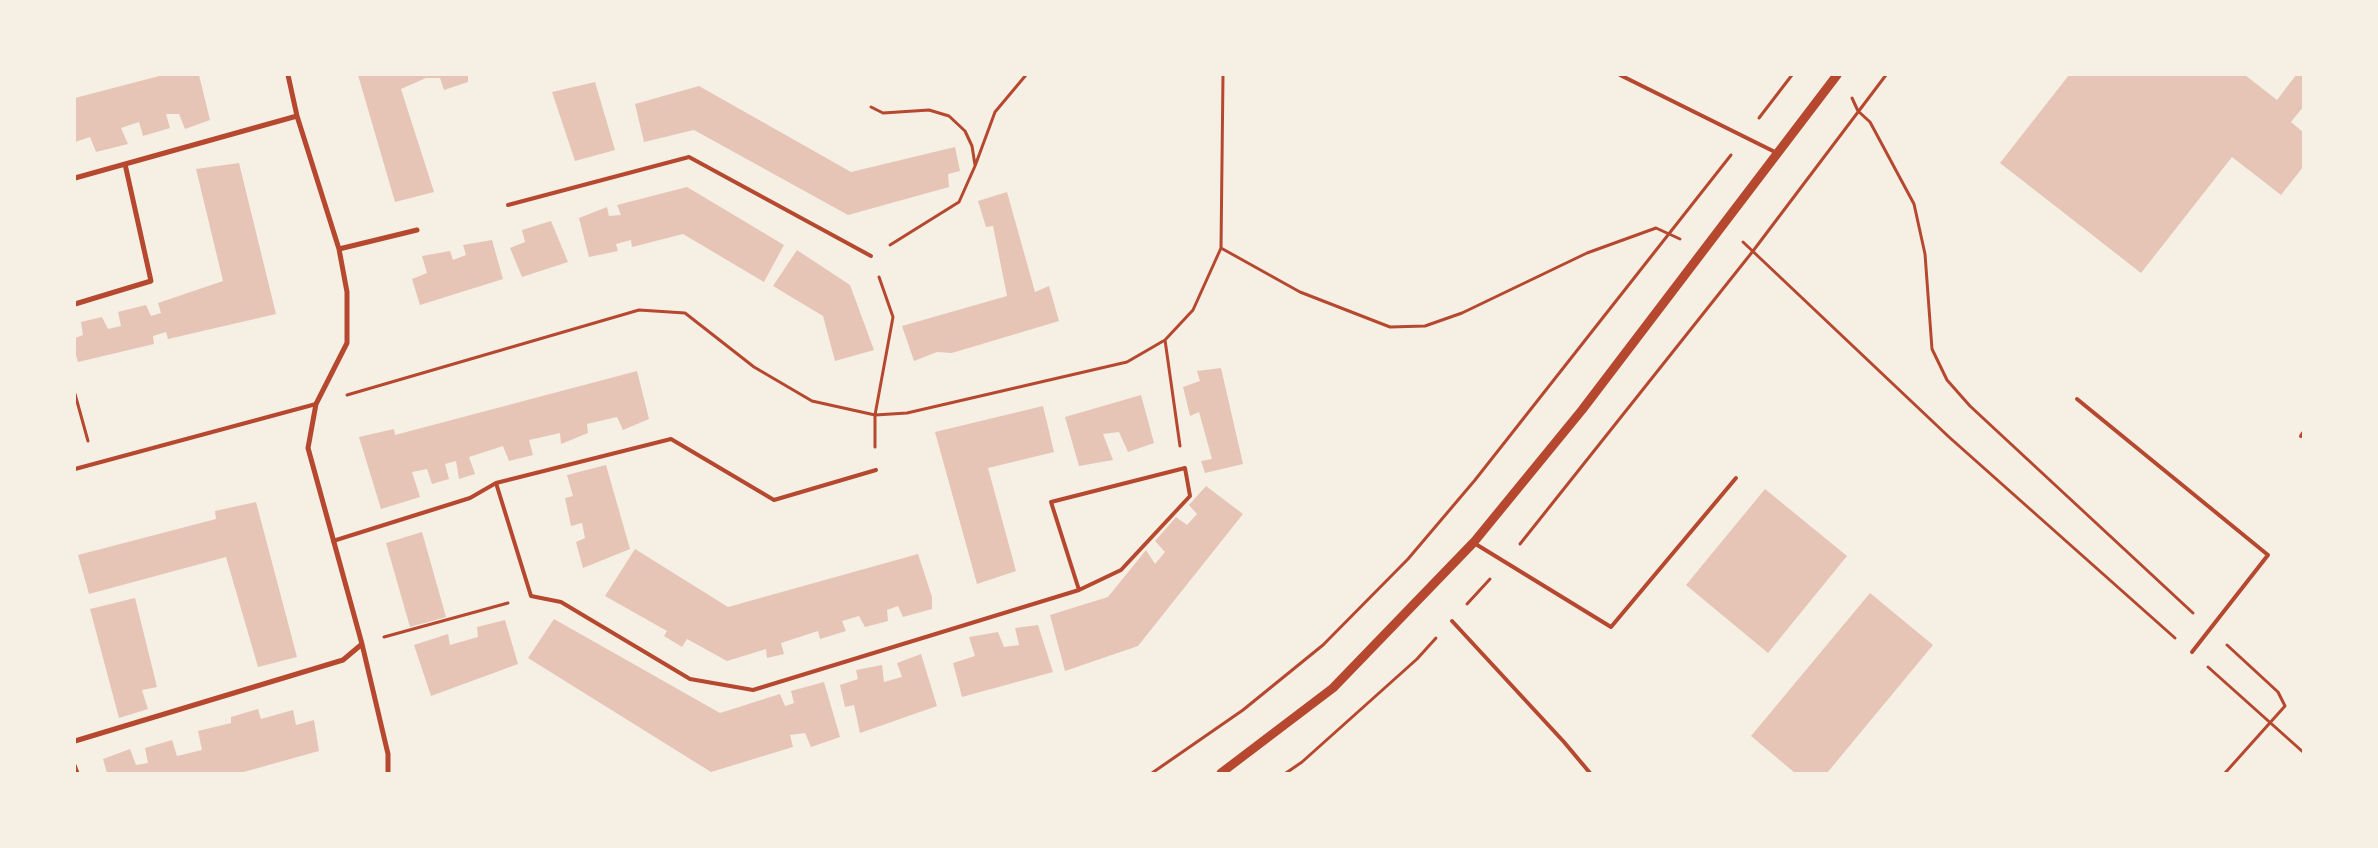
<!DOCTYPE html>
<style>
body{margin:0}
#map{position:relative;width:2378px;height:848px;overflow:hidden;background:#f6efe4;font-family:Raleway,sans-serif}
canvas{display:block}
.frame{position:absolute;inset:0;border:76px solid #f6efe4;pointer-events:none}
</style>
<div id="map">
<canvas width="2378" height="848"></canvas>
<div class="frame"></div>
</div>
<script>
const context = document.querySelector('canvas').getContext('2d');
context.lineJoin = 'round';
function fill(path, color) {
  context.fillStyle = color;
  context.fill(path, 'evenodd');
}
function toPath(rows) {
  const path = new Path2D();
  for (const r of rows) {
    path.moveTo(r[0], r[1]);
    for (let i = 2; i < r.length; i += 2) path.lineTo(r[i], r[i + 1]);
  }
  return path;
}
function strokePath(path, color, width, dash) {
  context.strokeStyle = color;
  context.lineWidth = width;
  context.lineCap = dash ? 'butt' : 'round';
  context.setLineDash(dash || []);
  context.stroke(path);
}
const building = toPath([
 [163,75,199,75,210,120,185,129,179,114,166,114,170,128,143,136,139,122,121,128,128,144,96,152,90,137,75,142,75,98],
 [358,75,468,75,468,82,444,90,440,78,426,78,401,89,434,192,395,202],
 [2069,75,2245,75,2277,100,2296,75,2303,75,2303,107,2291,122,2303,132,2303,167,2281,195,2232,157,2141,273,2000,163],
 [595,82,615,150,575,161,552,92],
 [699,86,851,172,955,147,960,171,948,174,949,187,848,215,694,130,644,142,635,104],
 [239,163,276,314,168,339,166,332,153,336,154,344,78,362,75,352,75,338,83,335,81,322,102,317,108,329,121,326,118,312,146,305,151,316,161,313,158,303,223,281,196,169],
 [687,187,784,245,764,282,683,234,632,247,631,240,616,244,618,251,589,257,579,218,607,207,609,216,621,215,617,205],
 [1007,192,1035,292,1049,286,1059,321,952,353,937,352,914,361,902,326,1007,296,993,226,986,227,978,201],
 [551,221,568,262,522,277,510,248,525,242,522,230],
 [492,240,503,279,420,305,412,279,427,273,422,256,450,251,453,260,466,255,463,245],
 [797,250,850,285,874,350,835,361,823,316,773,286],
 [1221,368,1243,464,1205,473,1201,461,1212,459,1199,412,1190,416,1183,387,1200,381,1197,371],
 [637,371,649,419,623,430,617,417,587,424,588,433,561,444,560,433,529,440,533,455,509,461,503,446,469,457,475,474,459,479,456,461,445,464,449,479,432,484,427,469,412,472,420,497,381,509,359,437,394,429,395,435],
 [1141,395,1154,443,1128,452,1119,432,1103,434,1113,460,1079,466,1065,417],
 [1043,406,1054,452,988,468,1016,571,977,584,935,432],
 [606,465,630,549,583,568,576,542,585,538,582,523,571,526,565,498,573,496,567,475],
 [1206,486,1243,514,1138,646,1065,671,1050,615,1108,597,1146,550,1155,564,1165,552,1155,541,1176,517,1187,525,1197,514,1189,505],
 [1765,489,1847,556,1768,653,1686,585],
 [256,502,297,657,258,667,226,557,89,594,78,555,216,519,215,511],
 [422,532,446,617,410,627,386,543],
 [635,549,728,607,918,554,932,597,932,609,903,617,898,606,887,610,888,621,865,627,859,616,842,621,846,631,820,639,818,631,781,643,784,654,767,658,766,649,727,661,687,639,682,647,664,636,667,631,605,596],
 [1870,593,1933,645,1827,773,1795,773,1751,736],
 [135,598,157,687,142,690,148,709,119,718,90,609],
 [554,619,720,713,780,694,785,706,794,703,791,691,824,682,840,737,811,747,805,733,790,735,793,747,711,772,528,658],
 [505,620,518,664,431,696,414,645,448,634,450,645,478,637,477,627],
 [1038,625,1053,672,962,697,953,663,975,656,969,637,998,632,1004,647,1019,645,1015,628],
 [921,654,937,706,860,733,854,705,845,707,840,685,858,679,856,670,882,665,884,682,902,677,897,663],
 [258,709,261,719,293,710,296,725,314,720,319,751,240,773,107,773,103,759,130,749,136,765,148,763,145,748,172,740,177,756,202,750,198,731,231,723,231,717]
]);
const path = toPath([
 [1852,98,1858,111,1870,122,1914,204,1925,254,1932,349,1947,380,1970,406,2193,613],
 [871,107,883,113,929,110,949,116,965,131,972,146,975,165],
 [1759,118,1792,75],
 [1743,242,1949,437,2175,638],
 [890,245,959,202,975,166,995,112,1026,75],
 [1221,248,1300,292,1390,327,1425,326,1462,313,1587,253,1656,228,1680,239],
 [1165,340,1180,446],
 [75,394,88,441],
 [347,395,639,310,685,313,754,367,812,401,875,415,907,413,1127,362,1165,340,1193,310,1221,248,1223,75],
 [875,447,875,415,893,317,879,277],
 [1520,544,1753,251,1886,75],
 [1467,604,1490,579],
 [384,637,508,603],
 [2208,667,2303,752],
 [75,765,78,773],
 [1152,773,1243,710,1323,645,1408,559,1475,480,1731,155],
 [1286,773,1302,762,1417,659,1436,638],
 [2225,773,2285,706,2278,692,2227,645]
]);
const service = toPath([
 [1620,75,1777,153],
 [508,205,689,157,871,256],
 [2077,399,2268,555,2192,652],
 [2301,436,2303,433],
 [75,469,316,404],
 [876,470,774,500,671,439,496,483,531,596,561,602,690,679,753,690,1079,590,1121,570,1190,496,1185,468,1051,502,1079,590],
 [333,541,470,498,496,483],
 [1474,543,1611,627,1736,478],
 [1452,621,1564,742,1590,773]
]);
const minor = toPath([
 [288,75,297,116,339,249,347,292,347,343,316,404,308,448,362,644,388,754,388,773],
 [75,178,297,116],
 [339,249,417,230],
 [75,304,151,281,125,164],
 [75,741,343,660,362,644]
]);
const tertiary = toPath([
 [1221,773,1333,688,1474,542,1582,410,1837,75]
]);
fill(building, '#e6c5b7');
strokePath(path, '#b5482f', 3);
strokePath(service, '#b5482f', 4);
strokePath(minor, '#b5482f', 5);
strokePath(tertiary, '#b5482f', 9);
</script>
